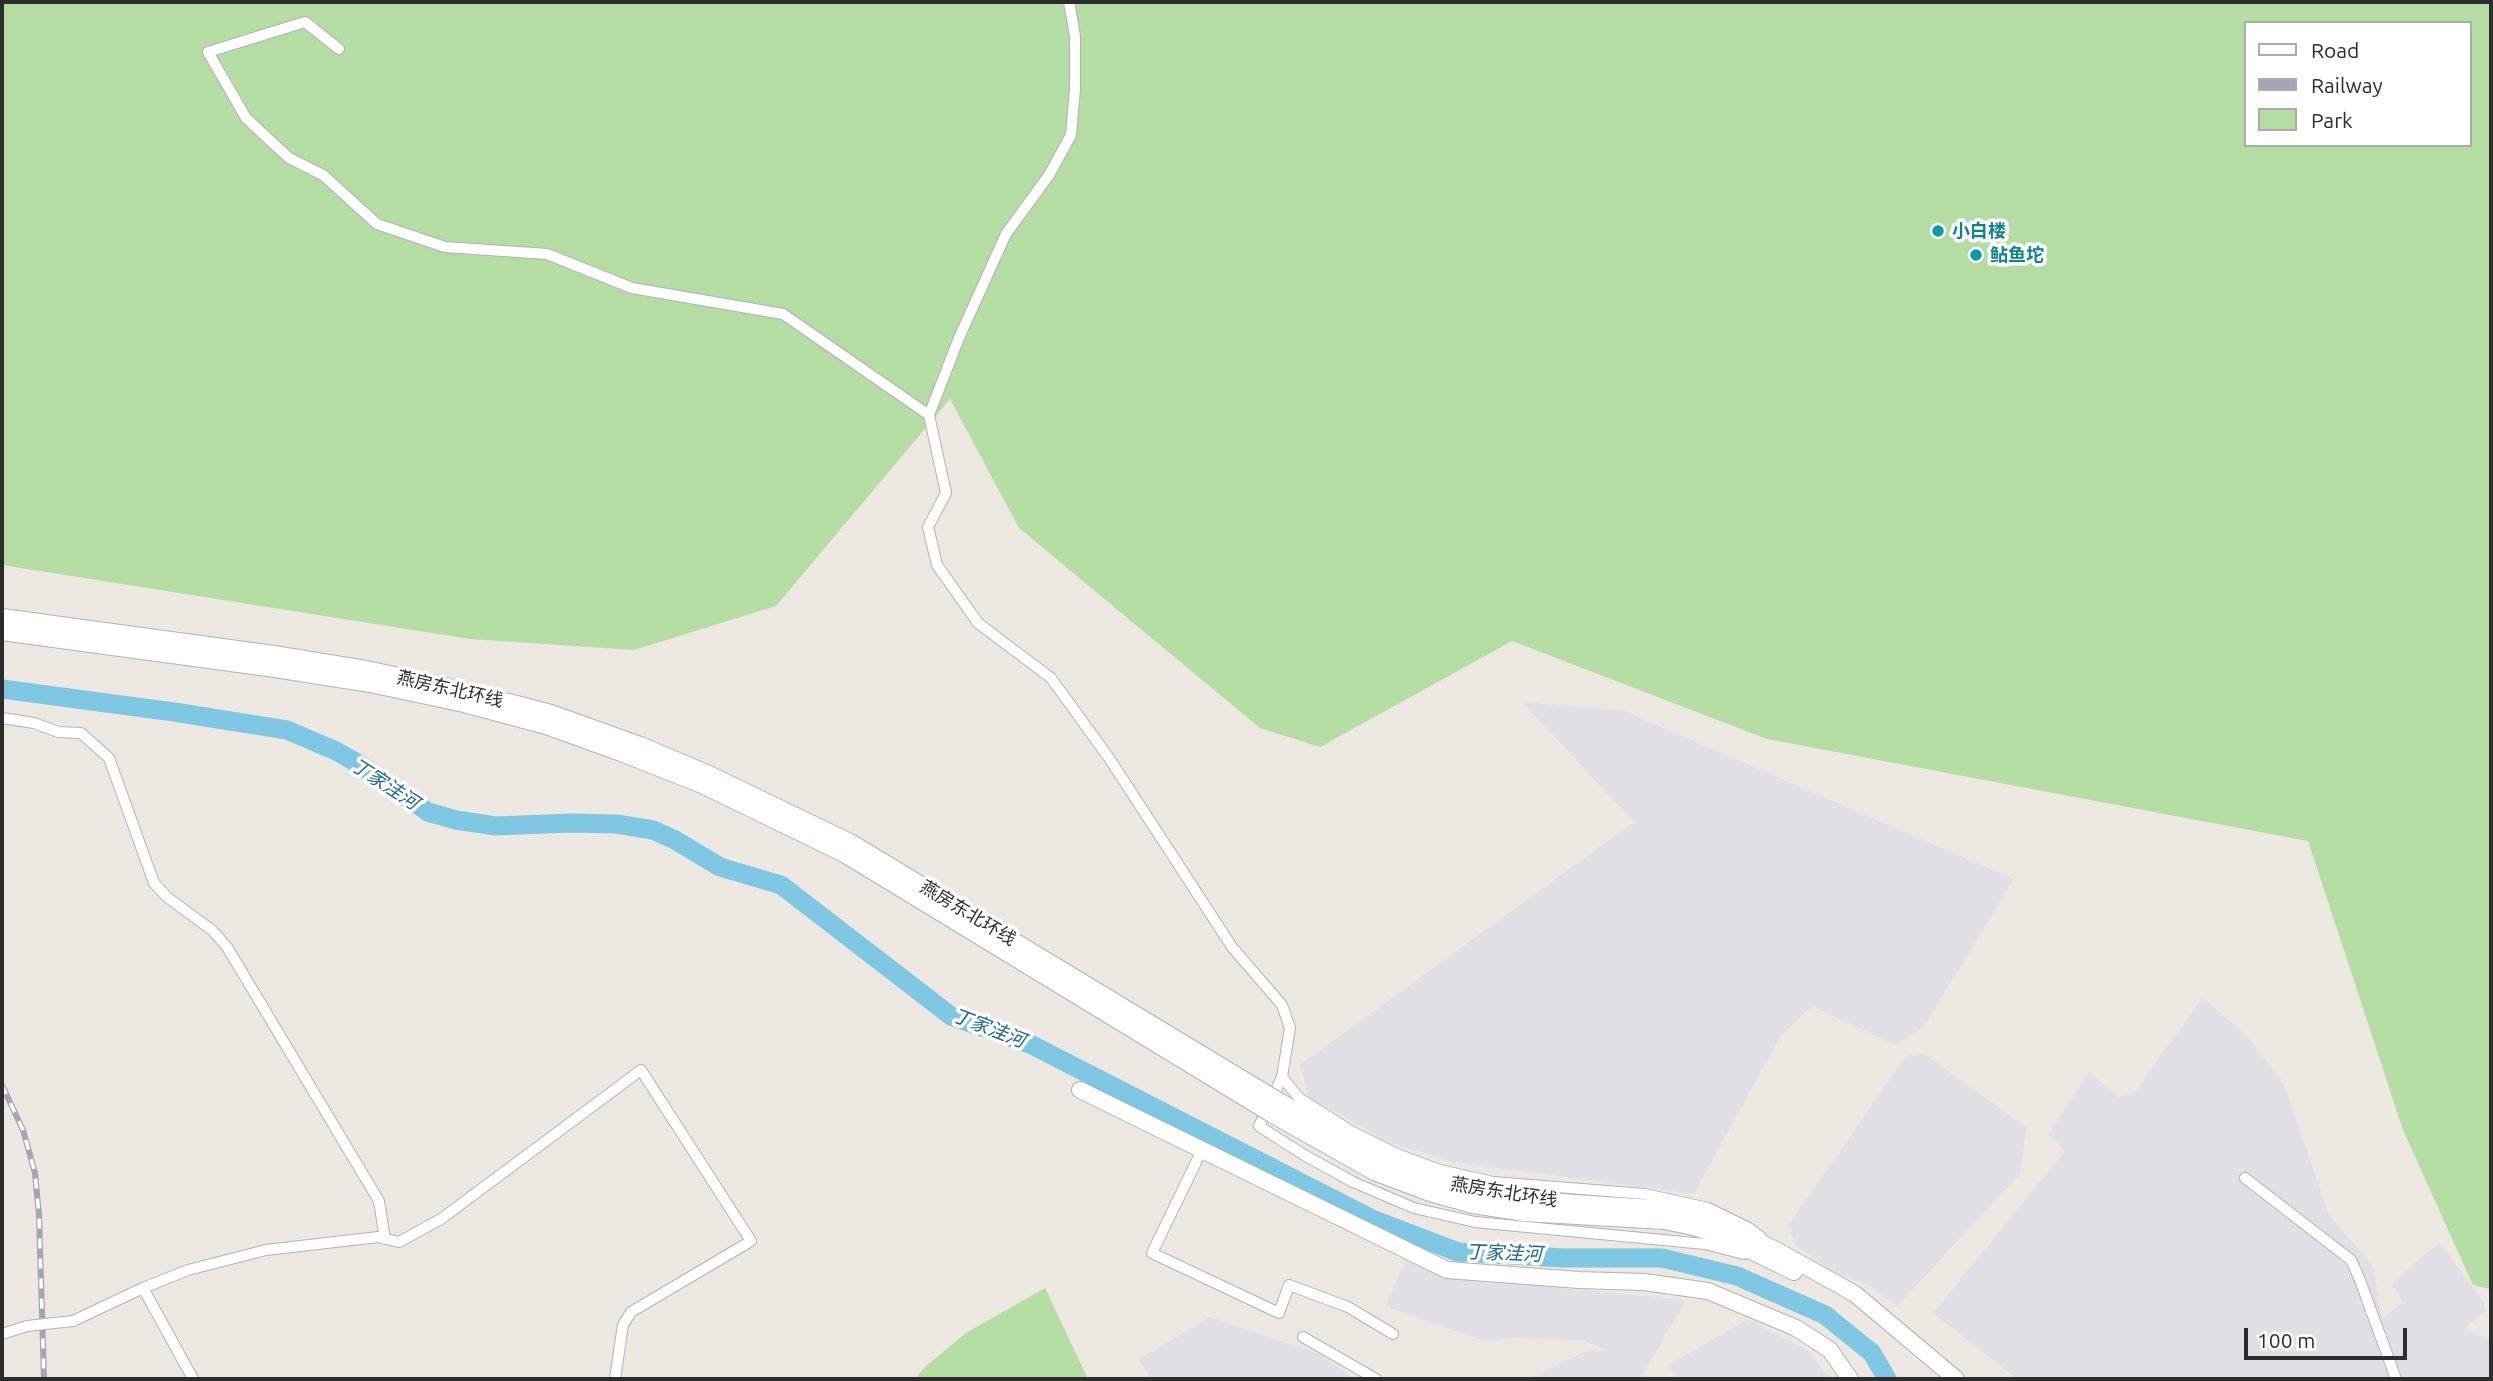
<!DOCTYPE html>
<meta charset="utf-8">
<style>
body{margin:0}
#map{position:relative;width:2493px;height:1381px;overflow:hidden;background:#ece7e0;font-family:Ubuntu,sans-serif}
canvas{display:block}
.frame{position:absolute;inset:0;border:4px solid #2c2c2c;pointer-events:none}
.legend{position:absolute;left:2244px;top:21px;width:228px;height:126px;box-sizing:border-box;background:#fff;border:2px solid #ababab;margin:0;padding:9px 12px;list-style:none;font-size:21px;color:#2c2c2c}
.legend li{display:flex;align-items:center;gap:14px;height:35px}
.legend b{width:35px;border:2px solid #ababab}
.scale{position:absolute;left:2244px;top:1328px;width:163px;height:32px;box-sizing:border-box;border:4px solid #2c2c2c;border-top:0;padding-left:9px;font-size:21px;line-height:24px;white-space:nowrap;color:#2c2c2c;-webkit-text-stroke:5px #fff;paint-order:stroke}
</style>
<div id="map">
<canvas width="2493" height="1381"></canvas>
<div class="frame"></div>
<ul class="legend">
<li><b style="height:9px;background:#fff"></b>Road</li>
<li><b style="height:9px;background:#a3a5b4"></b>Railway</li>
<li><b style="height:19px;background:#b5dca3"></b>Park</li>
</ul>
<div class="scale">100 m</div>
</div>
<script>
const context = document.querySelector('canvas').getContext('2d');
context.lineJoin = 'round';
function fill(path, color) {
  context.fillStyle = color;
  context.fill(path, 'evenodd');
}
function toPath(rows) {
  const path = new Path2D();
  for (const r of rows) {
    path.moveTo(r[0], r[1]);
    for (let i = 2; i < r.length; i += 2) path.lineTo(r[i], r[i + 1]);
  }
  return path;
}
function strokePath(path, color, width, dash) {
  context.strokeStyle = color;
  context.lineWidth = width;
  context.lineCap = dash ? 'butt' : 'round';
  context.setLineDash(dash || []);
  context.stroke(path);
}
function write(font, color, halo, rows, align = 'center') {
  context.font = font + ' Ubuntu,"Noto Sans SC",sans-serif';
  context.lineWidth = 7;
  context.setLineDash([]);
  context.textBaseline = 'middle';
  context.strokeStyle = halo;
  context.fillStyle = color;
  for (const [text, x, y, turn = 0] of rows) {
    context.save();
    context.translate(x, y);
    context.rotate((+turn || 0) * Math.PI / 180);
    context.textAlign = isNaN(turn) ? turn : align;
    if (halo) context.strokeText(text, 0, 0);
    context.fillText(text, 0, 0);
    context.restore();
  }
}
const industrial = toPath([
 [1522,702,1624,711,2014,879,1923,1028,1895,1045,1812,1006,1781,1035,1694,1194,1453,1162,1390,1143,1309,1097,1300,1065,1634,822],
 [2203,997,2247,1037,2283,1082,2329,1215,2373,1266,2382,1319,2403,1302,2392,1284,2439,1242,2483,1301,2486,1311,2463,1329,2491,1340,2491,1379,2017,1379,1933,1313,2064,1152,2049,1133,2089,1073,2119,1097,2134,1093],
 [1924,1054,2026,1127,2021,1173,1897,1306,1869,1285,1835,1273,1796,1246,1788,1226,1906,1056],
 [1406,1260,1447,1277,1686,1300,1640,1379,1528,1379,1586,1351,1607,1350,1582,1340,1517,1338,1484,1341,1385,1306],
 [1210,1317,1319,1354,1355,1379,1150,1379,1139,1359],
 [1748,1319,1807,1350,1830,1379,1677,1379,1669,1365]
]);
const green = toPath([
 [2,2,2491,2,2491,1289,2473,1285,2403,1130,2308,841,1767,739,1512,641,1320,747,1260,728,1019,528,950,399,776,606,634,650,470,639,2,565],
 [2246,23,2470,23,2470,145,2246,145],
 [1045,1288,1088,1379,915,1379,925,1367,966,1333]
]);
const river = toPath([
 [2,689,174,712,287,730,336,751,359,764,428,812,456,820,496,826,571,823,616,824,653,830,675,840,720,867,781,885,951,1016,1030,1044,1374,1220,1458,1252,1564,1258,1662,1258,1737,1276,1825,1315,1872,1353,1887,1379]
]);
const street = toPath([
 [339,49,305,22,208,52,246,118,289,158,323,175,377,224,445,247,547,254,632,288,783,314,929,415,946,493,928,527,937,565,978,623,1051,678,1109,758,1232,947,1282,1005,1290,1028,1282,1077,1259,1126,1304,1155,1353,1182,1414,1208,1475,1222,1705,1244,1744,1254],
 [929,415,959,338,1006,234,1049,175,1071,135,1075,89,1075,36,1069,2],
 [2,718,34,723,58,732,81,733,109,758,154,883,167,897,213,931,227,947,379,1201,385,1239],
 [1282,1077,1299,1098,1351,1131,1397,1154,1440,1170,1493,1182,1645,1194,1708,1208,1749,1228,1761,1237],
 [1202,1150,1152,1253,1279,1313,1289,1285,1348,1307,1393,1334],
 [2245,1178,2351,1260,2360,1280,2396,1379],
 [143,1288,193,1379],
 [73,1321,143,1288,188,1270,266,1250,378,1237,399,1242,441,1219,641,1070,751,1241,631,1312,623,1325,615,1379],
 [2,1334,27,1326],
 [1303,1337,1376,1379]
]);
const secondary = toPath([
 [1080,1090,1447,1270,1579,1280,1644,1282,1708,1291,1796,1328,1830,1350,1850,1379],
 [1279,1101,1357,1147,1383,1160,1436,1181,1481,1192,1530,1200,1667,1209,1729,1227,1778,1251,1855,1294,1956,1379],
 [1273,1115,1374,1172,1430,1193,1473,1205,1525,1213,1664,1221,1693,1227,1721,1236,1794,1272]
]);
const rail = toPath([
 [2,1085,23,1130,35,1173,39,1215,44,1379]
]);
const streetBridge = toPath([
 [27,1326,73,1321]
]);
const secondaryBridge = toPath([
 [2,617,274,654,366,669,455,688,551,713,640,745,709,774,852,843,1279,1101],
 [2,632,275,669,370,684,464,704,546,726,621,753,702,785,844,854,1273,1115]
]);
const markers = [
 [1938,231,7,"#0f9aa8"],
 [1976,255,7,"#0f9aa8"]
];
const cultureNames = [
 ["小白楼",1952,231],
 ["鲇鱼坨",1990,255]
];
const streetNames = [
 ["燕房东北环线",450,689,13],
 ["燕房东北环线",968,913,31],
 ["燕房东北环线",1504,1192,9]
];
const waterNames = [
 ["丁家洼河",385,784,33],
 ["丁家洼河",989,1028,21],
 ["丁家洼河",1504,1253,2]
];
fill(industrial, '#e1dfe5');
fill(green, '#b5dca3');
strokePath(river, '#7fc6e2', 19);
strokePath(street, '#b0b2bb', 12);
strokePath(secondary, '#b0b2bb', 18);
strokePath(street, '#fff', 10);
strokePath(secondary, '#fff', 16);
strokePath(rail, '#a3a5b4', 6);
strokePath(rail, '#fff', 3.5, [10]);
strokePath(streetBridge, '#b0b2bb', 12, []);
strokePath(secondaryBridge, '#b0b2bb', 18, []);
strokePath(streetBridge, '#fff', 10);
strokePath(secondaryBridge, '#fff', 16);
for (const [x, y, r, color] of markers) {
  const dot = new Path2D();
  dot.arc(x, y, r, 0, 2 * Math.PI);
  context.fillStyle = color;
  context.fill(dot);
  strokePath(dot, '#fff', 2.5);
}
write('bold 18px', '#0d838f', '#fff', cultureNames, 'left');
write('18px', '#2c2c2c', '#fff', streetNames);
write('italic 19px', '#1c668f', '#fff', waterNames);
</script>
